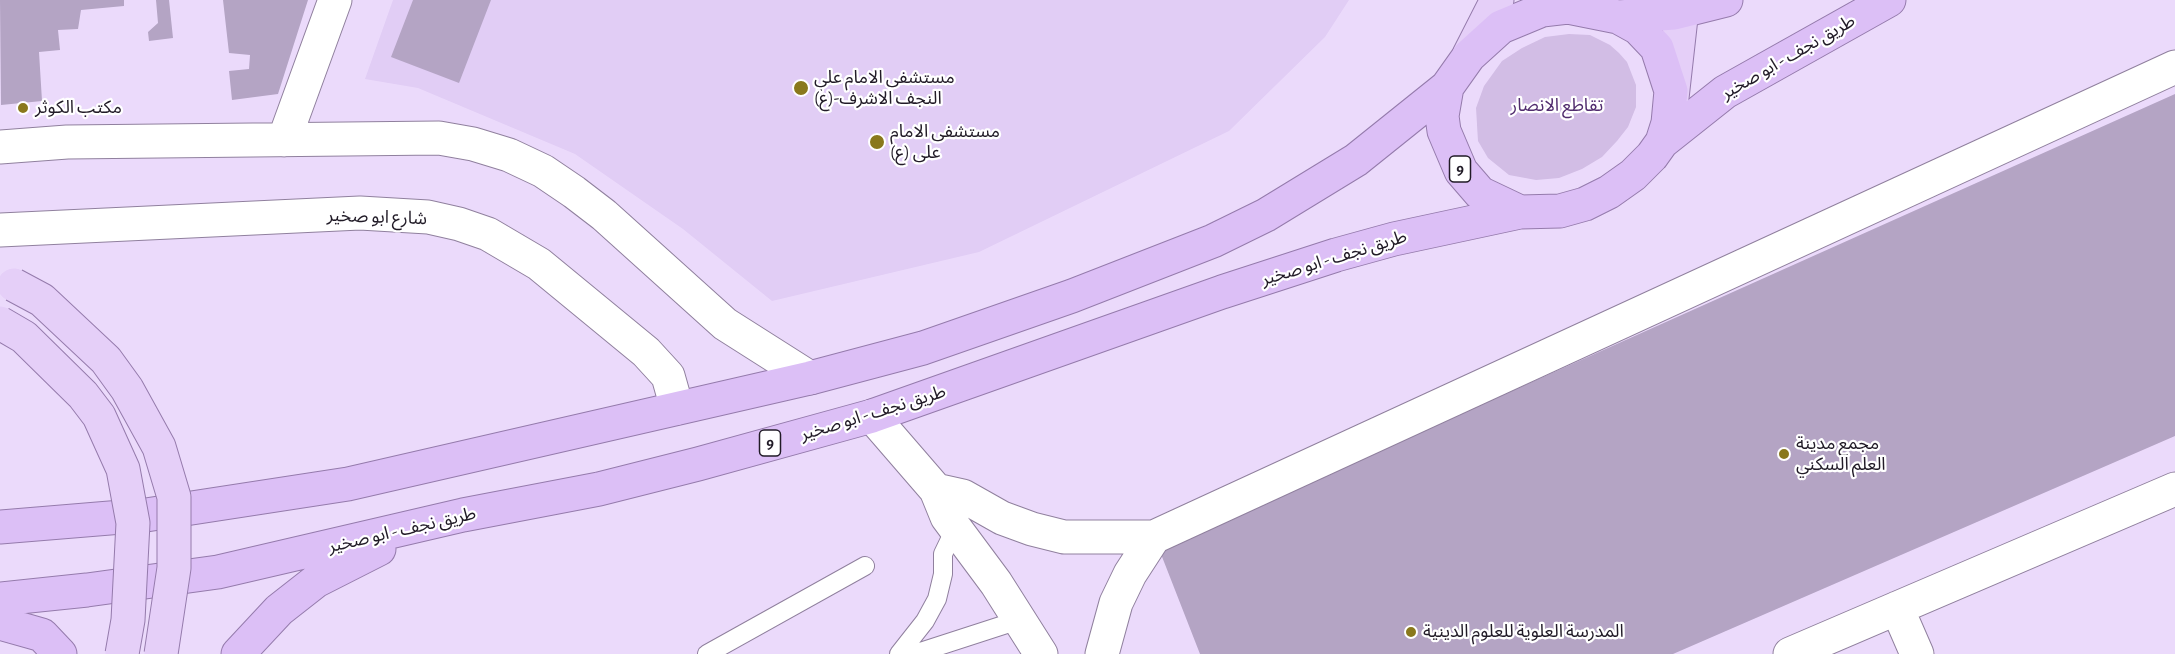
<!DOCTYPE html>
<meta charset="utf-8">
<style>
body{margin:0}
canvas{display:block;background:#ebdafb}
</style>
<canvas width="2175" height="654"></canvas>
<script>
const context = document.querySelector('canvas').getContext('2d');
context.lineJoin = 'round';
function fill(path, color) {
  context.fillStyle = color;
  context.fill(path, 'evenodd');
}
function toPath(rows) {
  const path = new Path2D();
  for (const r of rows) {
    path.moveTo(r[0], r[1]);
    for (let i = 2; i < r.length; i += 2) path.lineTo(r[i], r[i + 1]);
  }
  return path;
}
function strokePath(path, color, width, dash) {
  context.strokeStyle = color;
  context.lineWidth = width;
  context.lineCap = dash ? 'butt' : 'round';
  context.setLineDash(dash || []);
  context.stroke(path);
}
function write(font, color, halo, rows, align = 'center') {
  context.font = font + ' "Alegreya Sans","Noto Sans Arabic",sans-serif';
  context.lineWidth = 4.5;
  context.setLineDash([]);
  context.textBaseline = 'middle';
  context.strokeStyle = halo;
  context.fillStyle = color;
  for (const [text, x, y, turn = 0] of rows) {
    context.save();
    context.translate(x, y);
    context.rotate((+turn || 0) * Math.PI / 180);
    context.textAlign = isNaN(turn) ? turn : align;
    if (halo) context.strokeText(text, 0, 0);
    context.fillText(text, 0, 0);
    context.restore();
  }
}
const built = toPath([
 [393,0,1349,0,1325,37,1229,131,979,252,772,301,683,229,575,154,418,88,365,79]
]);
const green = toPath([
 [1569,34,1590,35,1610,45,1619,53,1627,62,1636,85,1636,107,1628,127,1617,141,1602,157,1582,169,1559,178,1536,180,1509,175,1488,158,1478,141,1476,108,1484,86,1502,61,1522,48,1545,37]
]);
const building = toPath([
 [0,0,124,0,124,6,81,10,78,29,58,30,60,50,39,52,42,101,1,105],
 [156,0,169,0,173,38,149,41,148,32,158,23],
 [223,0,308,0,278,94,232,100,229,71,249,69,250,55,229,53],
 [413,0,491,0,459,83,391,57],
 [2175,94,2175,436,1673,654,1200,654,1159,549]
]);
const service = toPath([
 [707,654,865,566],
 [899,654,925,621,937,599,943,574,943,554,955,529],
 [914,654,1019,620]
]);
const minor = toPath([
 [284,140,335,0],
 [0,147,67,142,439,138,473,144,509,155,543,171,574,192,604,215,725,324,810,378],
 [0,230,360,213,428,217,459,224,488,234,539,264,646,352,668,376,677,408],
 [872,416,936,490,947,517,996,583,1041,654],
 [936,490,963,496,1002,518,1032,529,1064,537,1154,537,2175,67],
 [1897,608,1917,654],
 [1102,654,1116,603,1130,574,1154,537],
 [1790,654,2175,489]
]);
const primary = toPath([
 [1469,55,1497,0],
 [1672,98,1683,0]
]);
const trunk = toPath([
 [1568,7,1618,17,1638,28,1657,48,1671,91,1668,123,1662,142,1652,156,1633,175,1609,192,1585,204,1560,211,1520,212,1480,193,1461,171,1444,131,1442,116,1447,87,1469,56,1501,27,1542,10,1568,7],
 [1618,17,1674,13,1726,0],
 [1662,142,1725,92,1889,0],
 [0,527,146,515,348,484,810,378,923,348,1072,296,1213,241,1266,215,1356,160,1447,87],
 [0,599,87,590,218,572,463,515,599,489,698,464,872,416,1222,292,1336,255,1394,239,1520,212],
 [0,623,42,635,60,654],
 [238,654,279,610,316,581,379,549]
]);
const primaryBridge = toPath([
 [14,285,42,300,106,360,127,389,159,447,174,497,174,568,161,654],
 [0,323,24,337,83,395,99,416,123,469,133,523,128,620,122,654]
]);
const markers = [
 [801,88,8,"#89781c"],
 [23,108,6,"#89781c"],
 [877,142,8,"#89781c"],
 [1784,454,6,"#89781c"],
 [1411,632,6,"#89781c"]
];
const shields = [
 [1460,169,21],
 [770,443,21]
];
const shieldNames = [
 ["9",1460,169],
 ["9",770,443]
];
const streetNames = [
 ["طريق نجف - ابو صخير",1788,57,-30],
 ["شارع ابو صخير",377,217,2],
 ["طريق نجف - ابو صخير",1334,258,-17],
 ["طريق نجف - ابو صخير",873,413,-17],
 ["طريق نجف - ابو صخير",402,530,-13]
];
const poiNames = [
 ["مستشفى الامام علي",814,78],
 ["(ع)-النجف الاشرف",814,99],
 ["مكتب الكوثر",35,108],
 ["مستشفی الامام",890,132],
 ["علی (ع)",890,153],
 ["مجمع مدينة",1796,444],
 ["العلم السكني",1796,465],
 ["المدرسة العلوية للعلوم الدينية",1423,632]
];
const parkNames = [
 ["تقاطع الانصار",1557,106]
];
fill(built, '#e1cdf5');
fill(green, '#d2bde5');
fill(building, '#b4a4c4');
strokePath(service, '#90809e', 20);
strokePath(minor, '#90809e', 35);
strokePath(primary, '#957bac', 35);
strokePath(trunk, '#957bac', 35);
strokePath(service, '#fff', 18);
strokePath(minor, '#fff', 33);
strokePath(primary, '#e5cff8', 33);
strokePath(trunk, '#dcbff6', 33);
strokePath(primaryBridge, '#957bac', 35, []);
strokePath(primaryBridge, '#e5cff8', 33);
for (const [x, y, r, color] of markers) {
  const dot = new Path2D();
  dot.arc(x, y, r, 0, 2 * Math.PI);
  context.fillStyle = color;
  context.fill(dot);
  strokePath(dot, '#fff', 2);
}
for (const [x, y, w] of shields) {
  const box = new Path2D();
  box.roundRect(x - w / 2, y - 13, w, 26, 4.5);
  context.fillStyle = '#fff';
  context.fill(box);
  strokePath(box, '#211b27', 1.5);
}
write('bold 16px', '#211b27', null, shieldNames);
write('18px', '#211b27', '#fff', streetNames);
write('18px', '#211b27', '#fff', poiNames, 'left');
write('18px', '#512c6e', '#fff', parkNames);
</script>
